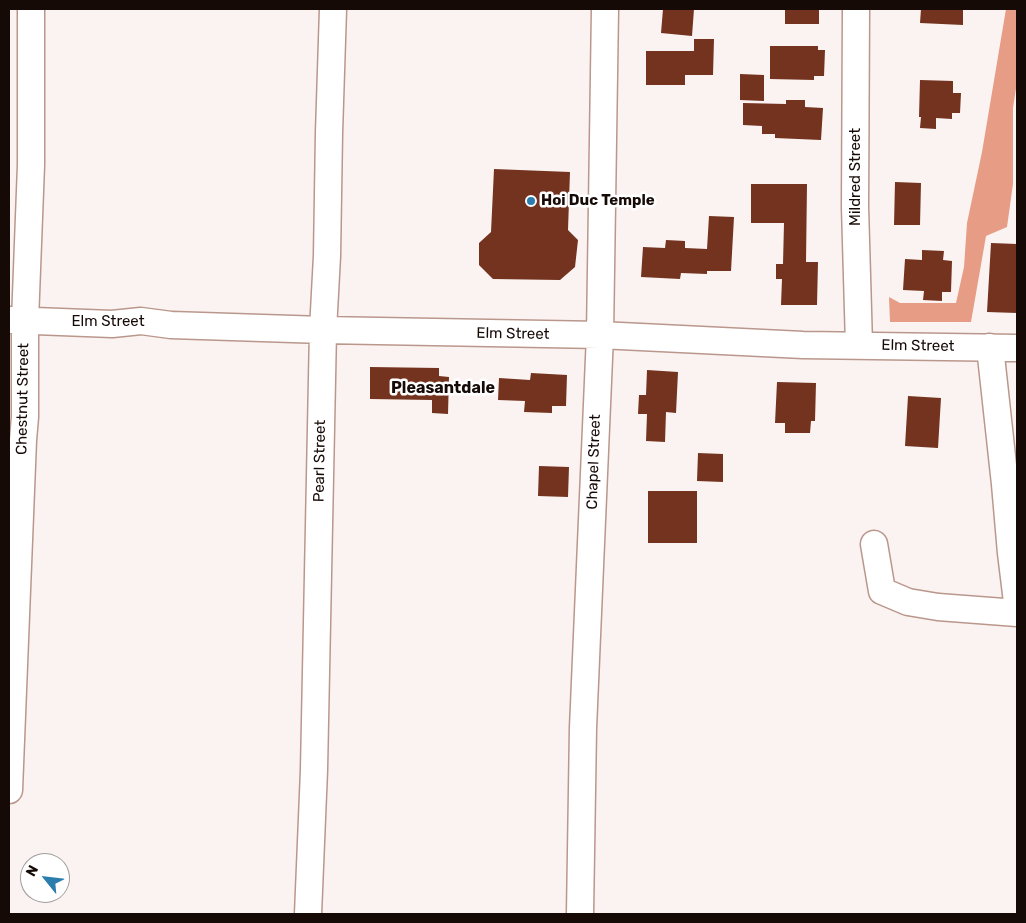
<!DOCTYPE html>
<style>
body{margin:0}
#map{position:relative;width:1026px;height:923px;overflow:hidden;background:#fbf3f1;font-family:Rubik,sans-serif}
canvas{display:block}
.frame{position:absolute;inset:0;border:10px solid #160a07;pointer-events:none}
.north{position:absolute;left:20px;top:853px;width:50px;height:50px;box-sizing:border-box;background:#fff;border:1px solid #a29d9c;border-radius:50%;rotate:299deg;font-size:14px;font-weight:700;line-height:20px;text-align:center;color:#160a07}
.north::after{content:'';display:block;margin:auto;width:18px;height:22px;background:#2a7dad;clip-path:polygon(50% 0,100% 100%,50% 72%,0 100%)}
</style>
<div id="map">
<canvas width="1026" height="923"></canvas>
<div class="frame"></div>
<div class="north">N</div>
</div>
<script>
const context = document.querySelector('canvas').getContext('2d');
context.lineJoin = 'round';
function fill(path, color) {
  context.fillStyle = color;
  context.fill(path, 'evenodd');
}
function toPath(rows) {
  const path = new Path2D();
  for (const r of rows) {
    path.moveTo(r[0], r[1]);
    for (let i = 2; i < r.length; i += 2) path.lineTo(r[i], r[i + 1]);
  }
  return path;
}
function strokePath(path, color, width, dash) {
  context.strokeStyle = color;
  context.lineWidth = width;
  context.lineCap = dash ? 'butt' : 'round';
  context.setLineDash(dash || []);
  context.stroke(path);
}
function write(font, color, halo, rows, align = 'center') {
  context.font = font + ' Rubik,sans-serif';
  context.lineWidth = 5;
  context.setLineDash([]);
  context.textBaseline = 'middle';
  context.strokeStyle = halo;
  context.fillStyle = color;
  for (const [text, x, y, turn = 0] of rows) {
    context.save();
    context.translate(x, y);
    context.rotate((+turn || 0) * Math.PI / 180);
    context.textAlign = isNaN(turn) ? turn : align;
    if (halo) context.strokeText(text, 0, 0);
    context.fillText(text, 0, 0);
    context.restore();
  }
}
const forest = toPath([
 [1006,9,1017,9,1017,82,1013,108,1013,184,1007,227,986,236,971,322,890,322,889,297,900,303,956,303,964,267,967,223,982,152]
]);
const building = toPath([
 [663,9,694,9,692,36,661,33],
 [785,9,819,9,819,24,785,24],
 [921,9,963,9,963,25,920,23],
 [694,39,714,39,713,75,685,75,685,85,646,85,646,51,694,51],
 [770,46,818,46,818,50,825,50,824,76,814,76,814,80,770,79],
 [740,74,764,75,764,101,740,100],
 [920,80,953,81,953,93,961,93,960,113,952,113,952,119,936,118,936,129,920,128,921,117,919,117],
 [786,100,805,100,805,107,823,108,821,140,775,138,775,134,762,134,762,126,743,125,743,103,786,104],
 [494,169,570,172,568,230,578,240,575,267,560,280,493,279,479,265,479,243,491,232],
 [895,182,921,183,920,225,894,225],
 [751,184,807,184,806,262,818,262,817,305,781,305,782,279,776,279,776,264,783,264,784,223,751,223],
 [709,216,734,217,731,271,707,271,707,274,681,273,680,279,641,277,643,247,665,248,666,240,685,241,685,248,707,249],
 [991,243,1017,244,1016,278,1017,278,1017,313,987,312],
 [922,250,944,251,943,260,952,261,951,292,942,292,942,301,923,300,924,291,903,290,905,259,922,260],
 [370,367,439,368,439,376,449,377,448,414,432,413,432,400,370,399],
 [647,370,678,372,676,413,666,412,665,442,646,441,647,414,638,414,639,395,646,395],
 [531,373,567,375,566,406,552,406,552,413,524,412,525,401,498,400,499,378,530,380],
 [777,382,816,383,815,421,811,421,810,433,785,433,785,423,775,423],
 [908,396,941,398,938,448,905,446],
 [698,453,723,454,723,482,697,481],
 [539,466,569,467,568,497,538,496],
 [648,491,697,491,697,543,648,543]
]);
const minor = toPath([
 [856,9,855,207,859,345],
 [9,320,112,324,141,321,171,325,323,330,600,335,803,345,1017,348],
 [990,347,1005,484,1011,553,1017,602],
 [874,544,882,591,908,602,938,607,1017,613],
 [9,790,23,440,25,417,25,321,31,165,31,9],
 [308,914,314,770,323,330,327,256,329,133,333,9],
 [580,914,583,728,600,335,605,9]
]);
const markers = [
 [531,201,5,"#2a7dad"]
];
const streetNames = [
 ["Mildred Street",856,177,-90],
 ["Elm Street",108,322],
 ["Elm Street",513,334,1],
 ["Elm Street",918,346,1],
 ["Chestnut Street",23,399,-89],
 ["Pearl Street",320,461,-89],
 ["Chapel Street",594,462,-88]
];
const poiNames = [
 ["Hoi Duc Temple",541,201]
];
const neighbourhoodNames = [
 ["Pleasantdale",443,388]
];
fill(forest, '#e79c85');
fill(building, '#73331f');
strokePath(minor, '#ba978c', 29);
strokePath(minor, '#fff', 26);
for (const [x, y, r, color] of markers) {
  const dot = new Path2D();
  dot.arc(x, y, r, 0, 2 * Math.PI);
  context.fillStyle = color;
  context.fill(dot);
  strokePath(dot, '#fff', 2);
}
write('15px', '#160a07', '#fff', streetNames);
write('bold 15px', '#160a07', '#fff', poiNames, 'left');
write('bold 16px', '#160a07', '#fff', neighbourhoodNames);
</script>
